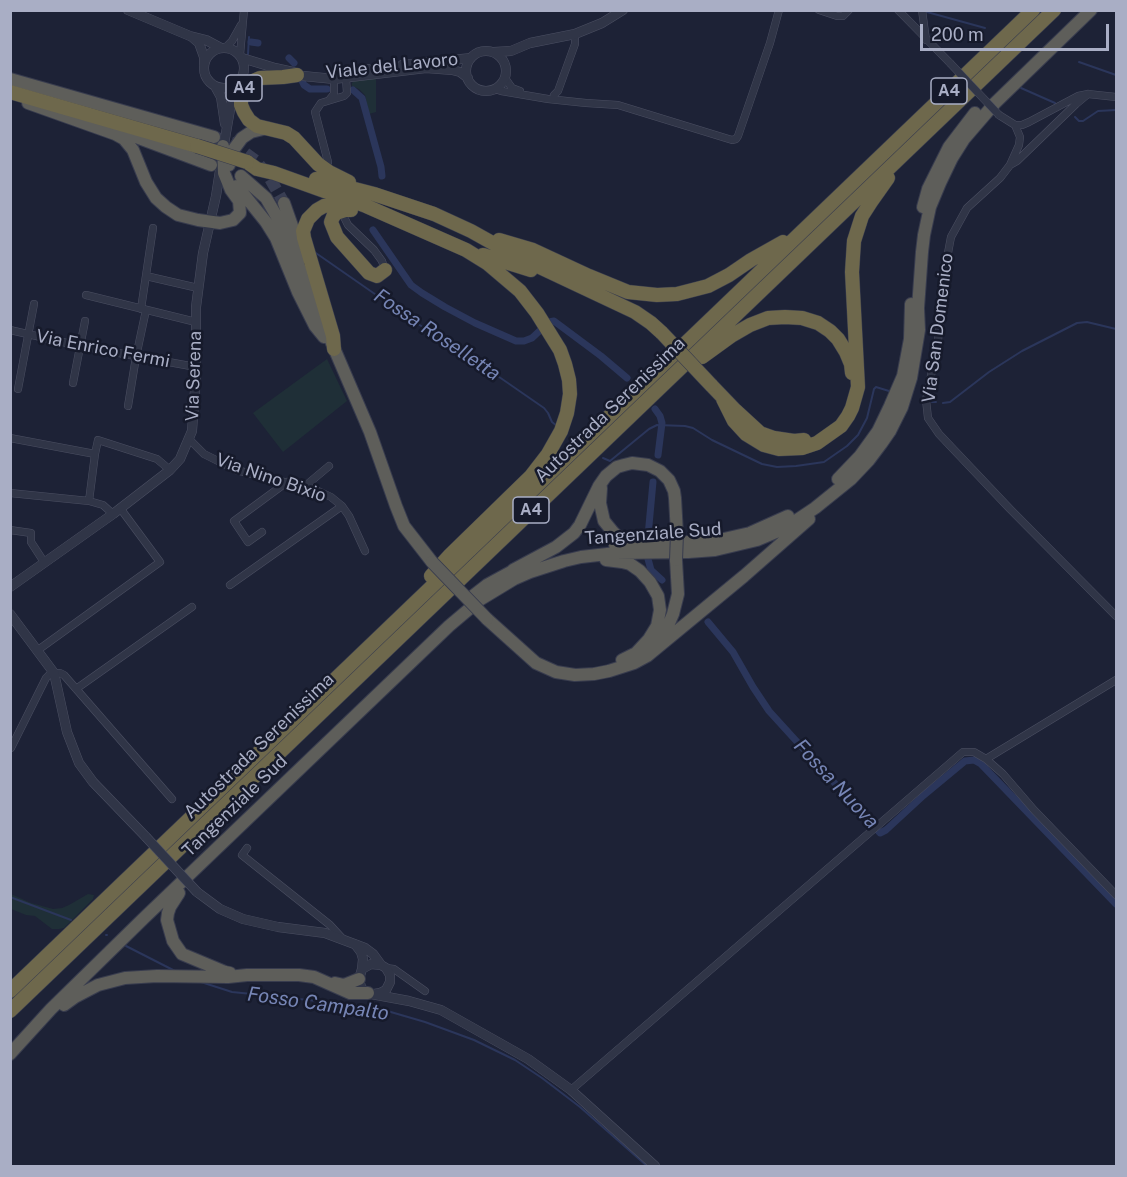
<!DOCTYPE html>
<style>
body{margin:0}
#map{position:relative;width:1127px;height:1177px;overflow:hidden;background:#1d2236;font-family:"Public Sans",sans-serif}
canvas{display:block}
.frame{position:absolute;inset:0;border:12px solid #a9aec5;pointer-events:none}
.scale{position:absolute;left:920px;top:24px;width:189px;height:27px;box-sizing:border-box;border:3px solid #a9aec5;border-top:0;padding-left:8px;font-size:18px;line-height:21px;white-space:nowrap;color:#a9aec5;-webkit-text-stroke:4px #161a2b;paint-order:stroke}
</style>
<div id="map">
<canvas width="1127" height="1177"></canvas>
<div class="frame"></div>
<div class="scale">200 m</div>
</div>
<script>
const context = document.querySelector('canvas').getContext('2d');
context.lineJoin = 'round';
function fill(path, color) {
  context.fillStyle = color;
  context.fill(path, 'evenodd');
}
function toPath(rows) {
  const path = new Path2D();
  for (const r of rows) {
    if (r.length === 3) {
      path.moveTo(r[0] + r[2], r[1]);
      path.arc(r[0], r[1], r[2], 0, 2 * Math.PI);
      continue;
    }
    path.moveTo(r[0], r[1]);
    for (let i = 2; i < r.length; i += 2) path.lineTo(r[i], r[i + 1]);
  }
  return path;
}
function strokePath(path, color, width, dash) {
  context.strokeStyle = color;
  context.lineWidth = width;
  context.lineCap = dash ? 'butt' : 'round';
  context.setLineDash(dash || []);
  context.stroke(path);
}
function write(font, color, halo, rows, align = 'center') {
  context.font = font + ' "Public Sans",sans-serif';
  context.lineWidth = 5;
  context.setLineDash([]);
  context.textBaseline = 'middle';
  context.strokeStyle = halo;
  context.fillStyle = color;
  for (const [text, x, y, turn = 0] of rows) {
    context.save();
    context.translate(x, y);
    context.rotate((+turn || 0) * Math.PI / 180);
    context.textAlign = isNaN(turn) ? turn : align;
    if (halo) context.strokeText(text, 0, 0);
    context.fillText(text, 0, 0);
    context.restore();
  }
}
const green = toPath([
 [376,78,376,112,369,114,365,95,359,89,352,86,352,83,354,81],
 [327,359,347,401,283,452,253,413],
 [11,894,31,903,53,909,62,908,69,905,88,894,94,895,93,899,64,928,59,929,52,929,35,916,26,915,11,909]
]);
const stream = toPath([
 [927,12,985,28],
 [248,54,249,37],
 [1079,62,1116,75],
 [1021,88,1055,103],
 [1075,117,1079,121,1083,121,1098,111,1116,110],
 [313,251,418,324,463,352,544,408,548,413,552,422,557,426],
 [932,402,936,402],
 [943,403,950,402,989,372,1022,351,1077,323,1087,322,1116,329],
 [603,458,610,461,649,429,657,425,685,426,693,428,712,440,762,464,777,467,796,466,824,462,847,446,858,435,867,418,874,389,876,387,889,391],
 [10,897,71,920],
 [106,935,107,935],
 [126,946,177,972],
 [201,982,232,992,282,997,369,1007,384,1010,425,1022,474,1040,515,1060,542,1078,580,1107,647,1166]
]);
const canal = toPath([
 [251,42,258,43],
 [289,58,294,63],
 [302,81,304,85,310,89,327,89],
 [353,90,362,98,381,167,382,176],
 [373,230,411,285,422,293,445,307,475,323,516,341,524,341,532,338,549,322,554,321,601,356,627,378],
 [655,409,660,416,662,423,658,455],
 [648,536,653,482],
 [648,559,651,570,662,580],
 [708,622,733,652,753,687,769,711,880,833,886,830,924,795,965,761,974,760,981,764,1116,904]
]);
const trunkTunnel = toPath([
 [214,137,232,143,256,161,268,175,284,203]
]);
const minor = toPath([
 [819,10,837,16,843,16,849,10],
 [898,10,905,17,950,63],
 [922,10,926,40],
 [225,48,232,41,241,25],
 [240,55,244,10],
 [505,78,512,88,520,91],
 [495,89,501,91,548,99,586,103,618,105,732,140,736,139,738,136,770,43,779,10],
 [1088,94,1076,104,1017,161,1010,165,1000,178,967,208,951,237,944,274,938,341,926,400,928,418,939,434,1010,509,1116,616],
 [554,95,558,91,575,44,575,34],
 [330,99,334,94,334,79],
 [999,115,1015,125,1020,137,1019,145,1010,165],
 [1015,125,1022,125,1029,122,1078,96,1088,94,1116,97],
 [328,162,315,112,321,103,344,96,347,93,346,79],
 [344,217,348,225,374,250,382,261,385,270],
 [146,276,198,288],
 [86,295,196,322],
 [141,309,153,228],
 [10,330,80,346,196,367],
 [73,383,85,321],
 [18,389,34,304],
 [128,406,136,357,146,310],
 [10,438,95,454,89,501],
 [189,439,204,454,236,470,316,490,331,497,342,506,349,516,365,551],
 [95,454,98,440,157,459,170,470],
 [304,487,329,466],
 [10,493,89,501,103,505,113,514],
 [10,530,31,533,31,542,44,562],
 [262,532,248,542,234,521,287,482],
 [230,585,342,506],
 [38,650,160,562,120,508],
 [76,689,192,607],
 [11,748,46,678,49,675,60,673,64,675,172,799],
 [986,759,1116,680],
 [247,848,242,855,330,925,342,938],
 [386,968,394,969,425,991],
 [571,1090,963,752,974,752,986,759,1003,774,1034,810,1116,895]
]);
const tertiary = toPath([
 [128,10,190,36,206,40,221,48],
 [192,37,199,43,204,57,204,64],
 [224,68,20],
 [486,71,20],
 [494,52,511,51,530,43,575,34,602,23,623,10],
 [242,58,275,68,293,72],
 [402,65,471,58],
 [331,74,368,69],
 [293,75,334,79,426,68,452,70,460,72,468,78],
 [215,86,221,97,225,124],
 [223,150,231,104,238,83],
 [10,587,113,514,170,470,180,459,192,431,196,376,196,307,203,253,216,196,221,164],
 [10,614,54,673,67,732,79,763,93,782,146,837],
 [197,892,220,909,243,919,278,927,325,933,365,948,373,954,381,965,386,968,390,975,390,982,386,990,380,993,374,994],
 [355,944,361,952,363,959,362,969],
 [381,965,371,964,362,969,359,979,361,987,364,991,371,994,409,1001,441,1010,528,1059,571,1090,655,1166]
]);
const trunk = toPath([
 [10,79,214,137],
 [28,103,115,134,124,139,133,150,146,182,156,198,166,207,178,215,198,220,220,223,233,220,240,213,239,201,231,190,224,173,223,146],
 [117,130,211,165],
 [229,165,231,153,242,138,251,132,267,128],
 [241,176,266,198,280,222,370,432,396,506,404,526,432,562],
 [237,186,266,222,276,238,298,292,315,326,324,337],
 [284,203,303,257],
 [923,207,928,189,949,147,975,113],
 [838,479,860,456,878,431,890,406,903,376,910,339,911,304],
 [601,488,600,503,604,521,613,532,617,536,633,541],
 [615,545,715,541,750,533,788,516],
 [606,560,622,562,630,564,640,571,650,582,658,596,660,610,657,626,649,639,636,653,622,660],
 [513,570,556,547,574,533,580,525,599,486,606,476,617,467,624,465,632,463,648,465,660,471,669,480,674,491,675,498,677,534],
 [469,599,487,585,520,567],
 [487,619,536,663,556,672,575,675,594,674,609,671,634,663,647,656,744,576,809,519],
 [655,643,667,628,673,614,678,594,676,560],
 [179,893,170,907,168,913,167,920,173,941,182,954,225,972,230,973],
 [335,983,344,985,359,979],
 [64,1005,75,997,98,985,125,978,157,976,228,977,247,975,299,975,314,977,350,993,368,993],
 [10,1054,51,1009,144,918,449,626,481,599,514,579,530,572,564,561,581,557,616,553,688,552,715,550,757,540,776,532,794,522,815,508,851,479,869,460,881,444,890,431,902,407,911,378,919,330,918,308,922,252,924,235,930,207,940,183,952,158,964,139,995,103,1091,10]
]);
const motorway = toPath([
 [297,75,283,77,260,78,251,82,244,88,241,96,241,105,244,112,249,120,257,126,286,133,294,138,318,164,329,172,349,182],
 [10,92,197,146],
 [247,162,257,169,274,173,366,206,466,250,487,263,520,291,537,313,560,350,565,364,569,380,570,394,567,413,561,431,548,454,531,476,450,555,431,576],
 [316,179,374,194,434,214,471,231,514,255,635,312,651,323,662,333],
 [351,210,345,210,336,213,333,217,331,222,337,237,369,273,377,276,385,270],
 [499,240,533,250,589,276,628,292,657,295,677,294,708,286,729,275,751,260,783,242],
 [483,255,531,270],
 [334,349,333,336,304,238,303,231,308,219,317,210,324,206,342,204,352,206],
 [702,357,731,336,750,325,768,318,785,317,802,318,818,323,830,331,838,339,846,352,851,364,852,373],
 [711,385,735,410,760,433,774,438,794,441,804,440],
 [723,399,734,421,746,434,764,445,779,449,802,448,817,443,841,426,848,416,852,408,858,387,852,272,854,241,862,216,871,202,888,178],
 [10,991,1033,10],
 [10,1011,1054,10]
]);
const minorBridge = toPath([
 [950,63,999,115]
]);
const tertiaryBridge = toPath([
 [146,837,197,892]
]);
const trunkBridge = toPath([
 [676,560,677,534],
 [432,562,487,619]
]);
const motorwayBridge = toPath([
 [197,146,247,162],
 [662,333,711,385]
]);
const shields = [
 [244,88,36],
 [949,91,36],
 [531,510,36]
];
const shieldNames = [
 ["A4",244,88],
 ["A4",949,91],
 ["A4",531,510]
];
const streetNames = [
 ["Viale del Lavoro",392,66,-6],
 ["Via San Domenico",938,328,-83],
 ["Via Enrico Fermi",103,349,11],
 ["Via Serena",194,376,-88],
 ["Autostrada Serenissima",610,410,-44],
 ["Via Nino Bixio",271,478,19],
 ["Tangenziale Sud",653,534,-4],
 ["Autostrada Serenissima",259,746,-44],
 ["Tangenziale Sud",235,806,-44]
];
const waterNames = [
 ["Fossa Roselletta",437,335,34],
 ["Fossa Nuova",836,784,47],
 ["Fosso Campalto",318,1004,8]
];
fill(green, '#1f2f37');
strokePath(stream, '#2b365b', 2);
strokePath(canal, '#2b365b', 7);
strokePath(trunkTunnel, '#393e53', 12, [12, 6]);
strokePath(minor, '#4b4f62', 8);
strokePath(tertiary, '#4b4f62', 10);
strokePath(trunk, '#383c4e', 14);
strokePath(motorway, '#383c4e', 15);
strokePath(minor, '#303547', 7);
strokePath(tertiary, '#303547', 9);
strokePath(trunk, '#5e5e5a', 12);
strokePath(motorway, '#6e684c', 14);
strokePath(minorBridge, '#4b4f62', 8, []);
strokePath(tertiaryBridge, '#4b4f62', 10, []);
strokePath(trunkBridge, '#383c4e', 14, []);
strokePath(motorwayBridge, '#383c4e', 15, []);
strokePath(minorBridge, '#303547', 7);
strokePath(tertiaryBridge, '#303547', 9);
strokePath(trunkBridge, '#5e5e5a', 12);
strokePath(motorwayBridge, '#6e684c', 14);
for (const [x, y, w] of shields) {
  const box = new Path2D();
  box.roundRect(x - w / 2, y - 13, w, 26, 4.5);
  context.fillStyle = '#161a2b';
  context.fill(box);
  strokePath(box, '#a9aec5', 1.5);
}
write('bold 16px', '#a9aec5', null, shieldNames);
write('18px', '#a9aec5', '#161a2b', streetNames);
write('italic 20px', '#7685b5', '#161a2b', waterNames);
</script>
